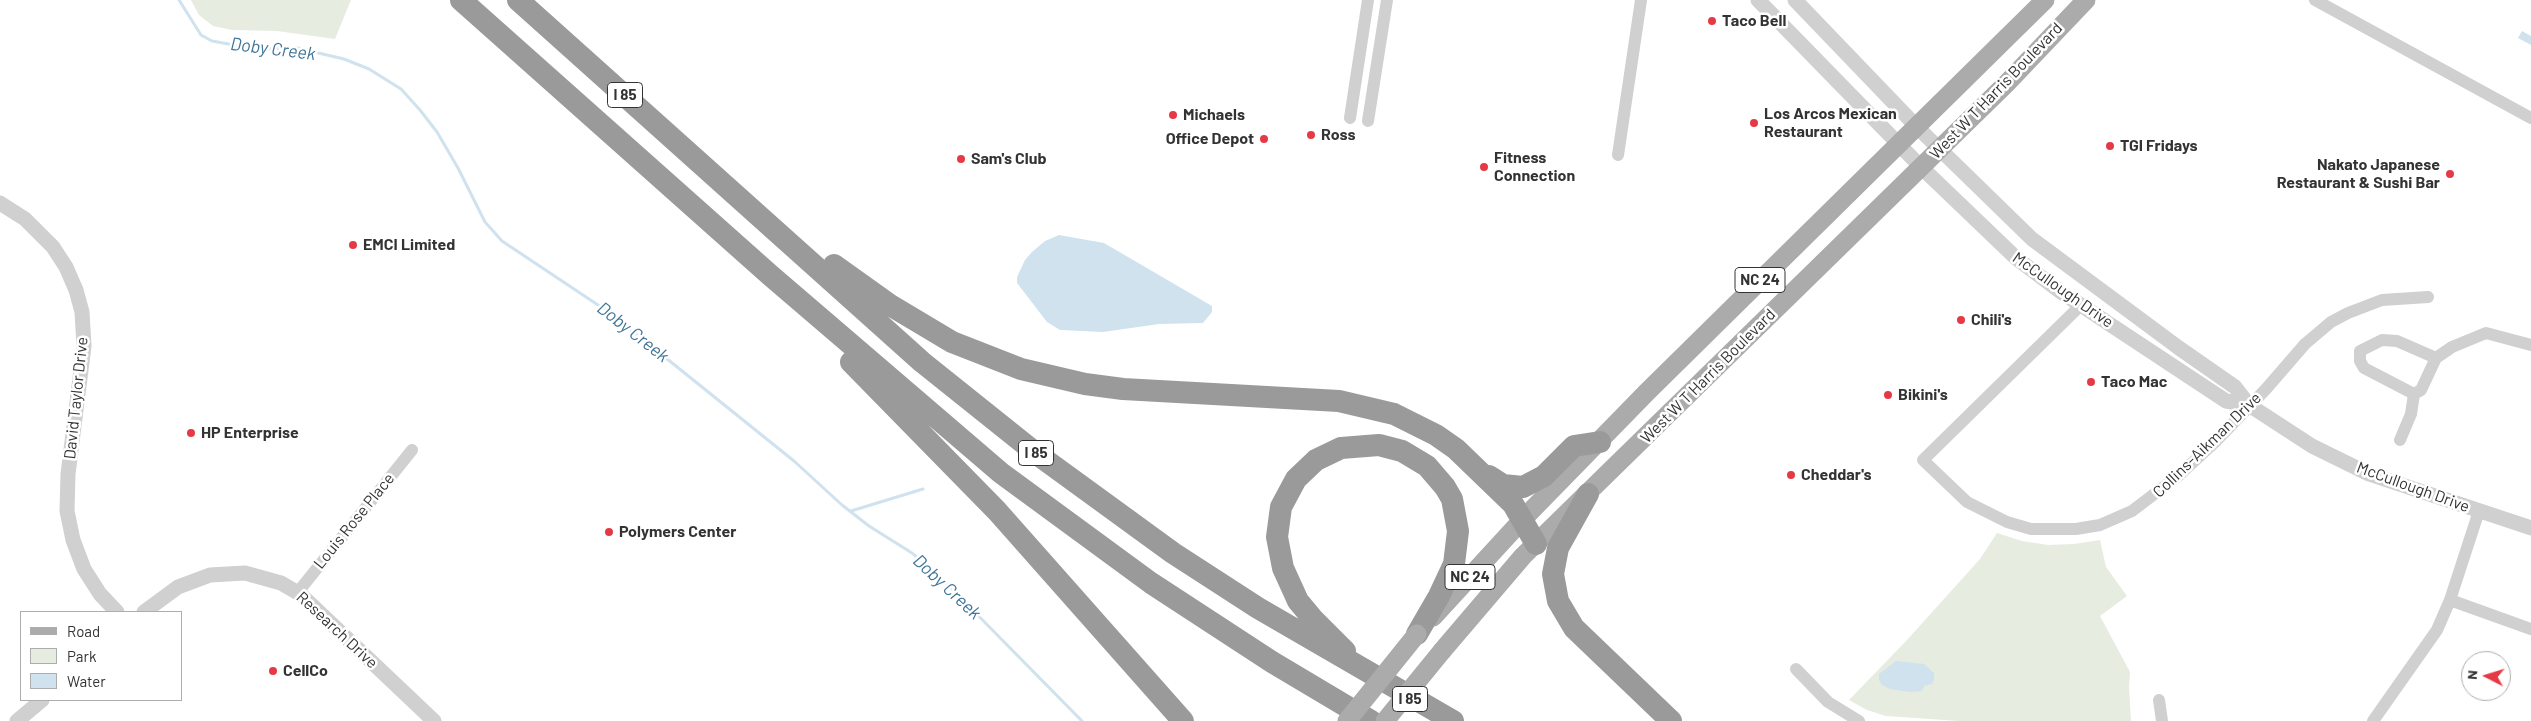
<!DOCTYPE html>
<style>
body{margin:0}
#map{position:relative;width:2531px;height:721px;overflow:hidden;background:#fff;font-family:Barlow,sans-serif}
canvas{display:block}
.legend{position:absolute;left:20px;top:611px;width:162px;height:90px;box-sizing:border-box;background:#fff;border:1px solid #adadad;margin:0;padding:6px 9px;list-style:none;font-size:15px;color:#333}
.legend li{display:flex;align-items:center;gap:10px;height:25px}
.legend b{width:25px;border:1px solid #adadad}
.north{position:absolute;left:2461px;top:651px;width:50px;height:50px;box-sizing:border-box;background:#fff;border:1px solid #adadad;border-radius:50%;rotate:275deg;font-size:14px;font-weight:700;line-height:20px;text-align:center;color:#333}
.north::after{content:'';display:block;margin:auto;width:18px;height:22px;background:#e63946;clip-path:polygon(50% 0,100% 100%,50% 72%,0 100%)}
</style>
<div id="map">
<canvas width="2531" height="721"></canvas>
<ul class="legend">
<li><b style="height:6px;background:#ababab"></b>Road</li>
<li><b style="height:14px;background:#e6ecdf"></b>Park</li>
<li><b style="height:14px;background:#cfe2ee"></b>Water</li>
</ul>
<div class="north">N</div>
</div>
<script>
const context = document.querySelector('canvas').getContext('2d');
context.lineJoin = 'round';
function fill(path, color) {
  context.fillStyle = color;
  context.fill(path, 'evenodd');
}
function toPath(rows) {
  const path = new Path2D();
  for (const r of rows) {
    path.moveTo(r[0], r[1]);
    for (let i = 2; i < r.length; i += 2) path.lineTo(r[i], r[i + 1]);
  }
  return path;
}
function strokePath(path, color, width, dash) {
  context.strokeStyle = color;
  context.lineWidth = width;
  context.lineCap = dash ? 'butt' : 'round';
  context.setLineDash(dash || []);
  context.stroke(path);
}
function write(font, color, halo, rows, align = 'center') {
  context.font = font + ' Barlow,sans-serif';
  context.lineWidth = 5;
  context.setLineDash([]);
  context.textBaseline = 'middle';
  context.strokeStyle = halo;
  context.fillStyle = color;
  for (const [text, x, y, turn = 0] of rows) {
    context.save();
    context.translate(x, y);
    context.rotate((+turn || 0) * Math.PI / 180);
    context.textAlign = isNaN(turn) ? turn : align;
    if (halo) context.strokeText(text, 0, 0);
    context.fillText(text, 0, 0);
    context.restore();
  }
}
const green = toPath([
 [191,0,351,0,335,39,277,31,232,30,213,26,199,15],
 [1997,533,2022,541,2048,545,2074,544,2100,540,2106,567,2127,596,2100,616,2130,672,2129,687,2131,721,1959,721,1886,716,1867,710,1849,700,1907,640,1980,559]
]);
const water = toPath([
 [2522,31,2531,36,2531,45,2518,38],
 [1059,235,1104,243,1212,306,1212,312,1203,323,1159,324,1103,332,1060,330,1047,322,1017,283,1017,277,1025,260,1032,252,1045,241],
 [1896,661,1924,664,1934,673,1934,680,1932,684,1924,686,1922,691,1910,692,1890,689,1882,685,1879,680,1879,674]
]);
const stream = toPath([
 [179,0,201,35,212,41,256,49,297,48,344,59,369,69,401,89,420,110,437,132,458,168,485,222,502,241,610,313,794,461,842,505,869,526,912,553,949,586,1082,721],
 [851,511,923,489]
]);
const minor = toPath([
 [2315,0,2531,118],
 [1350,118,1368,0],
 [1368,121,1387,0],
 [1618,155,1641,0],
 [2081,305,1923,460,1967,502,2007,522,2031,529,2076,529,2100,525,2132,511,2178,476,2216,441,2266,389,2305,344,2331,322,2348,313,2382,300,2428,297],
 [2436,358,2397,341,2382,340,2360,351,2360,361,2364,368,2414,394,2421,390,2436,358,2452,347,2486,333,2531,345],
 [2400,440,2411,414,2414,394],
 [298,592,412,450],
 [2450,600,2531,629],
 [1796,669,1828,702,1859,721],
 [2159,700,2162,721],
 [2373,721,2437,630,2450,600,2479,511]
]);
const tertiary = toPath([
 [1758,0,1921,167,2016,258,2061,292,2226,401,2249,405],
 [1795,0,1916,126,2032,239,2179,348,2235,387,2249,405,2312,446,2369,474,2531,528],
 [0,203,25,219,53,247,66,267,76,290,82,312,84,346,68,474,67,511,73,540,84,569,100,594,117,612],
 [144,612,178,587,210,575,245,573,281,583,300,594,434,721],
 [17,721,42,700]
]);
const primary = toPath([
 [1433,617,1523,519,1647,392,2045,0],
 [1442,651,1523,556,2007,83,2086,0]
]);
const motorway = toPath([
 [461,0,770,275,1001,473,1151,583,1272,662,1371,721],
 [518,0,922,362,1037,454,1173,553,1258,608,1453,721],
 [834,265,890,305,952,342,1021,369,1085,384,1123,389,1339,401,1394,414,1436,435,1456,449,1513,504,1536,544],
 [851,362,997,511,1183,721],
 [1489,476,1503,485,1523,487,1544,476,1574,446,1600,442],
 [1588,494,1558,548,1553,574,1558,601,1574,628,1671,721],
 [1345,651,1313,619,1298,601,1283,568,1277,537,1281,507,1296,479,1316,460,1341,448,1379,445,1402,451,1427,466,1445,487,1452,499,1458,531,1454,564,1439,596,1417,634]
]);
const primaryBridge = toPath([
 [1347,721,1417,634],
 [1385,721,1442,651]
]);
const markers = [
 [1712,21,5,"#e63946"],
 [1173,115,5,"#e63946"],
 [1754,123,5,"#e63946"],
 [1311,135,5,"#e63946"],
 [1264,139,5,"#e63946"],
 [2110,146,5,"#e63946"],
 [961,159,5,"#e63946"],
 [1484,167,5,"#e63946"],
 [2450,174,5,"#e63946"],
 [353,245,5,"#e63946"],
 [1961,320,5,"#e63946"],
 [2091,382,5,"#e63946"],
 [1888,395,5,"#e63946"],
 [191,433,5,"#e63946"],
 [1791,475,5,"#e63946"],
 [609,532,5,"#e63946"],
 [273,671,5,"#e63946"]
];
const shields = [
 [625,95,35],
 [1760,280,50],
 [1036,453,35],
 [1470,577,50],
 [1410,699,35]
];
const shieldNames = [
 ["I 85",625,95],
 ["NC 24",1760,280],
 ["I 85",1036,453],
 ["NC 24",1470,577],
 ["I 85",1410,699]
];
const poiNames = [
 ["Taco Bell",1722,21],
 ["Los Arcos Mexican",1764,114],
 ["Restaurant",1764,132],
 ["Michaels",1183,115],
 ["Ross",1321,135],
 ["Office Depot",1254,139,"right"],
 ["TGI Fridays",2120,146],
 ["Fitness",1494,158],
 ["Connection",1494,176],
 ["Sam's Club",971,159],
 ["Nakato Japanese",2440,165,"right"],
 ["Restaurant & Sushi Bar",2440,183,"right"],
 ["EMCI Limited",363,245],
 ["Chili's",1971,320],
 ["Taco Mac",2101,382],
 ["Bikini's",1898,395],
 ["HP Enterprise",201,433],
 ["Cheddar's",1801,475],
 ["Polymers Center",619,532],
 ["CellCo",283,671]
];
const streetNames = [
 ["West W T Harris Boulevard",1996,91,-46],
 ["McCullough Drive",2063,290,35],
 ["West W T Harris Boulevard",1708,376,-45],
 ["David Taylor Drive",76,398,-84],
 ["Collins-Aikman Drive",2207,445,-44],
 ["McCullough Drive",2413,487,20],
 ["Louis Rose Place",354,521,-51],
 ["Research Drive",337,630,43]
];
const waterNames = [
 ["Doby Creek",273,49,7],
 ["Doby Creek",633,332,38],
 ["Doby Creek",947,587,43]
];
fill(green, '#e6ecdf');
fill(water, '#cfe2ee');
strokePath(stream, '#cfe2ee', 3);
strokePath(minor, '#d0d0d0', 12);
strokePath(tertiary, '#d0d0d0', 15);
strokePath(primary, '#ababab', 19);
strokePath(motorway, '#9a9a9a', 22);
strokePath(primaryBridge, '#ababab', 19);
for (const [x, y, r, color] of markers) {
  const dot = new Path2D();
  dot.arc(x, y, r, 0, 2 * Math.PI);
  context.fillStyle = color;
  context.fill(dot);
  strokePath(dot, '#fff', 2);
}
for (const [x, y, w] of shields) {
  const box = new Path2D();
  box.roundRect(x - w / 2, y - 12.5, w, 25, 4);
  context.fillStyle = '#fff';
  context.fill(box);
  strokePath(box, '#333', 1);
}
write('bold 15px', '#333', null, shieldNames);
write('bold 16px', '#333', '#fff', poiNames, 'left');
write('16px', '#333', '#fff', streetNames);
write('italic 18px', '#3f7597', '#fff', waterNames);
</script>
